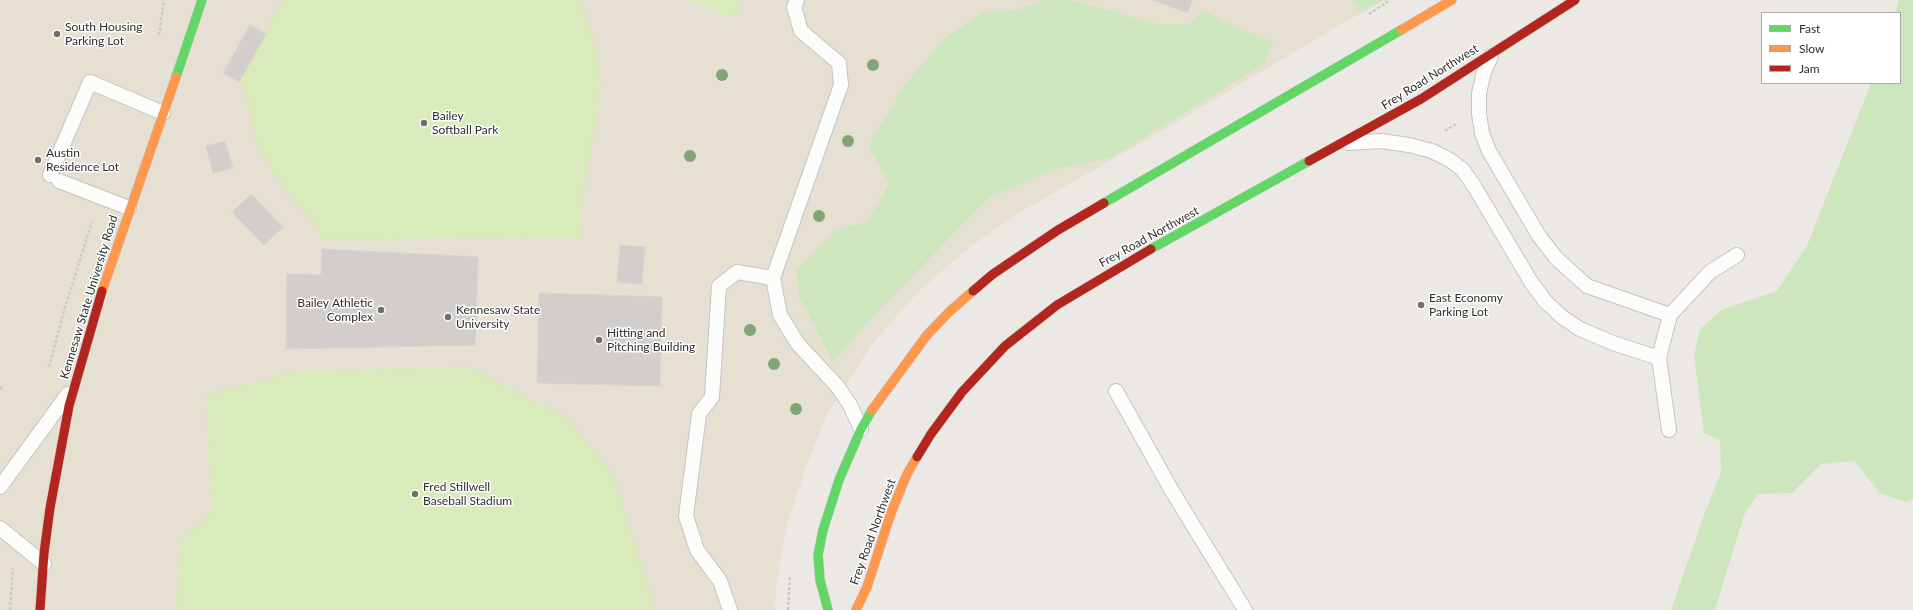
<!DOCTYPE html>
<style>
body{margin:0}
#map{position:relative;width:1913px;height:610px;overflow:hidden;background:#ece8e4;font-family:Lato,sans-serif}
canvas{display:block}
.legend{position:absolute;left:1761px;top:12px;width:140px;height:72px;box-sizing:border-box;background:#fff;border:1px solid #ababab;margin:0;padding:5px 7px;list-style:none;font-size:12px;color:#2e2e2e}
.legend li{display:flex;align-items:center;gap:8px;height:20px}
.legend b{width:20px;border:1px solid #ababab}
</style>
<div id="map">
<canvas width="1913" height="610"></canvas>
<ul class="legend">
<li><b style="height:5px;background:#63d668"></b>Fast</li>
<li><b style="height:5px;background:#ff974d"></b>Slow</li>
<li><b style="height:5px;background:#b3261e"></b>Jam</li>
</ul>
</div>
<script>
const context = document.querySelector('canvas').getContext('2d');
context.lineJoin = 'round';
function fill(path, color) {
  context.fillStyle = color;
  context.fill(path, 'evenodd');
}
function toPath(rows) {
  const path = new Path2D();
  for (const r of rows) {
    path.moveTo(r[0], r[1]);
    for (let i = 2; i < r.length; i += 2) path.lineTo(r[i], r[i + 1]);
  }
  return path;
}
function strokePath(path, color, width, dash) {
  context.strokeStyle = color;
  context.lineWidth = width;
  context.lineCap = dash ? 'butt' : 'round';
  context.setLineDash(dash || []);
  context.stroke(path);
}
function write(font, color, halo, rows, align = 'center') {
  context.font = font + ' Lato,sans-serif';
  context.lineWidth = 3;
  context.setLineDash([]);
  context.textBaseline = 'middle';
  context.strokeStyle = halo;
  context.fillStyle = color;
  for (const [text, x, y, turn = 0] of rows) {
    context.save();
    context.translate(x, y);
    context.rotate((+turn || 0) * Math.PI / 180);
    context.textAlign = isNaN(turn) ? turn : align;
    if (halo) context.strokeText(text, 0, 0);
    context.fillText(text, 0, 0);
    context.restore();
  }
}
const education = toPath([
 [0,0,1386,0,1343,23,1174,124,1022,211,971,246,921,289,872,344,826,416,805,470,787,525,777,578,775,610,0,610]
]);
const green = toPath([
 [1044,0,1071,0,1158,24,1189,24,1203,10,1233,26,1273,42,1264,64,1110,158,1055,169,990,197,872,317,833,362,800,298,796,270,835,230,868,221,889,183,868,146,906,83,945,38,984,11,1014,11],
 [1352,0,1383,0,1360,13],
 [1899,0,1913,0,1913,499,1906,502,1880,493,1854,461,1821,464,1792,493,1758,494,1744,515,1715,610,1671,610,1704,515,1721,472,1720,440,1704,433,1694,356,1700,329,1723,309,1777,291,1807,246,1871,83,1900,83,1900,13,1895,13]
]);
const pitch = toPath([
 [283,0,578,0,591,31,598,58,601,83,600,95,580,213,581,237,324,239,309,217,285,190,259,148,255,139,248,102,239,82],
 [687,0,741,0,735,18],
 [469,367,566,417,613,475,655,610,176,610,179,540,211,513,206,396,300,370]
]);
const building = toPath([
 [1153,0,1192,0,1188,13,1153,0],
 [250,25,266,34,239,82,223,73,250,25],
 [225,141,233,168,213,173,206,146,225,141],
 [251,194,283,227,264,245,232,212,251,194],
 [620,245,645,247,642,284,617,282,620,245],
 [322,249,478,257,475,345,286,349,287,274,321,275,322,249],
 [539,293,662,297,660,386,537,383,539,293]
]);
const path = toPath([
 [1369,14,1390,0],
 [159,35,164,0],
 [1445,131,1456,124],
 [49,367,65,307,92,222],
 [0,387,3,389],
 [10,610,13,568],
 [788,610,790,575]
]);
const lane = toPath([
 [1491,56,1484,72,1479,93,1479,114,1482,133,1489,151,1539,236,1556,258,1587,286,1670,315],
 [1348,143,1381,141,1409,145,1432,151,1450,160,1463,170,1474,186,1531,282,1545,301,1562,317,1580,329,1613,343,1659,358],
 [50,175,90,82,163,113],
 [59,181,129,208],
 [773,278,780,315,798,344,838,387,850,405,861,429],
 [1116,391,1172,491,1245,610],
 [1669,430,1659,358,1670,315,1710,272,1737,255],
 [0,487,68,394],
 [0,528,44,564],
 [730,610,720,581,697,550,686,516,699,414,712,397,719,286,737,272,773,278,841,85,839,63,801,31,794,7,797,0]
]);
const fast = toPath([
 [176,77,202,0],
 [1104,203,1401,30],
 [1151,249,1309,161],
 [828,610,820,580,818,555,823,530,839,480,861,429,872,410]
]);
const slow = toPath([
 [1401,30,1452,0],
 [102,291,176,77],
 [872,410,927,335,949,312,973,291],
 [856,610,867,587,891,513,907,474,917,457]
]);
const jam = toPath([
 [1309,161,1421,99,1575,0],
 [973,291,993,274,1058,230,1104,203],
 [917,457,931,434,962,392,1005,346,1057,305,1151,249],
 [40,610,44,553,50,508,69,406,102,291]
]);
const trees = [
 [873,65],
 [722,75],
 [848,141],
 [690,156],
 [819,216],
 [750,330],
 [774,364],
 [796,409]
];
const markers = [
 [57,34,4,"#706f6e"],
 [424,123,4,"#706f6e"],
 [38,160,4,"#706f6e"],
 [1421,305,4,"#706f6e"],
 [381,310,4,"#706f6e"],
 [448,317,4,"#706f6e"],
 [599,340,4,"#706f6e"],
 [415,494,4,"#706f6e"]
];
const poiNames = [
 ["South Housing",65,27],
 ["Parking Lot",65,41],
 ["Bailey",432,116],
 ["Softball Park",432,130],
 ["Austin",46,153],
 ["Residence Lot",46,167],
 ["East Economy",1429,298],
 ["Parking Lot",1429,312],
 ["Bailey Athletic",373,303,"right"],
 ["Complex",373,317,"right"],
 ["Kennesaw State",456,310],
 ["University",456,324],
 ["Hitting and",607,333],
 ["Pitching Building",607,347],
 ["Fred Stillwell",423,487],
 ["Baseball Stadium",423,501]
];
const streetNames = [
 ["Frey Road Northwest",1430,77,-32],
 ["Frey Road Northwest",1149,237,-29],
 ["Kennesaw State University Road",89,297,-73],
 ["Frey Road Northwest",873,532,-70]
];
fill(education, '#e6e0d3');
fill(green, '#cee6be');
fill(pitch, '#d9eabb');
fill(building, '#d1cecb');
strokePath(building, '#d7d4d0', 1);
strokePath(lane, '#c5c4c5', 16);
strokePath(fast, '#c5c4c5', 10);
strokePath(slow, '#c5c4c5', 10);
strokePath(jam, '#c5c4c5', 10);
strokePath(path, '#c9c9c8', 2.5, [3, 2]);
strokePath(lane, '#fcfcfb', 14);
strokePath(fast, '#63d668', 9);
strokePath(slow, '#ff974d', 9);
strokePath(jam, '#b3261e', 9);
context.fillStyle = '#82a575';
for (const [x, y] of trees) {
  context.beginPath();
  context.arc(x, y, 6, 0, 2 * Math.PI);
  context.fill();
}
for (const [x, y, r, color] of markers) {
  const dot = new Path2D();
  dot.arc(x, y, r, 0, 2 * Math.PI);
  context.fillStyle = color;
  context.fill(dot);
  strokePath(dot, '#fff', 1.5);
}
write('12px', '#2e2e2e', '#fff', poiNames, 'left');
write('12px', '#2e2e2e', '#fff', streetNames);
</script>
